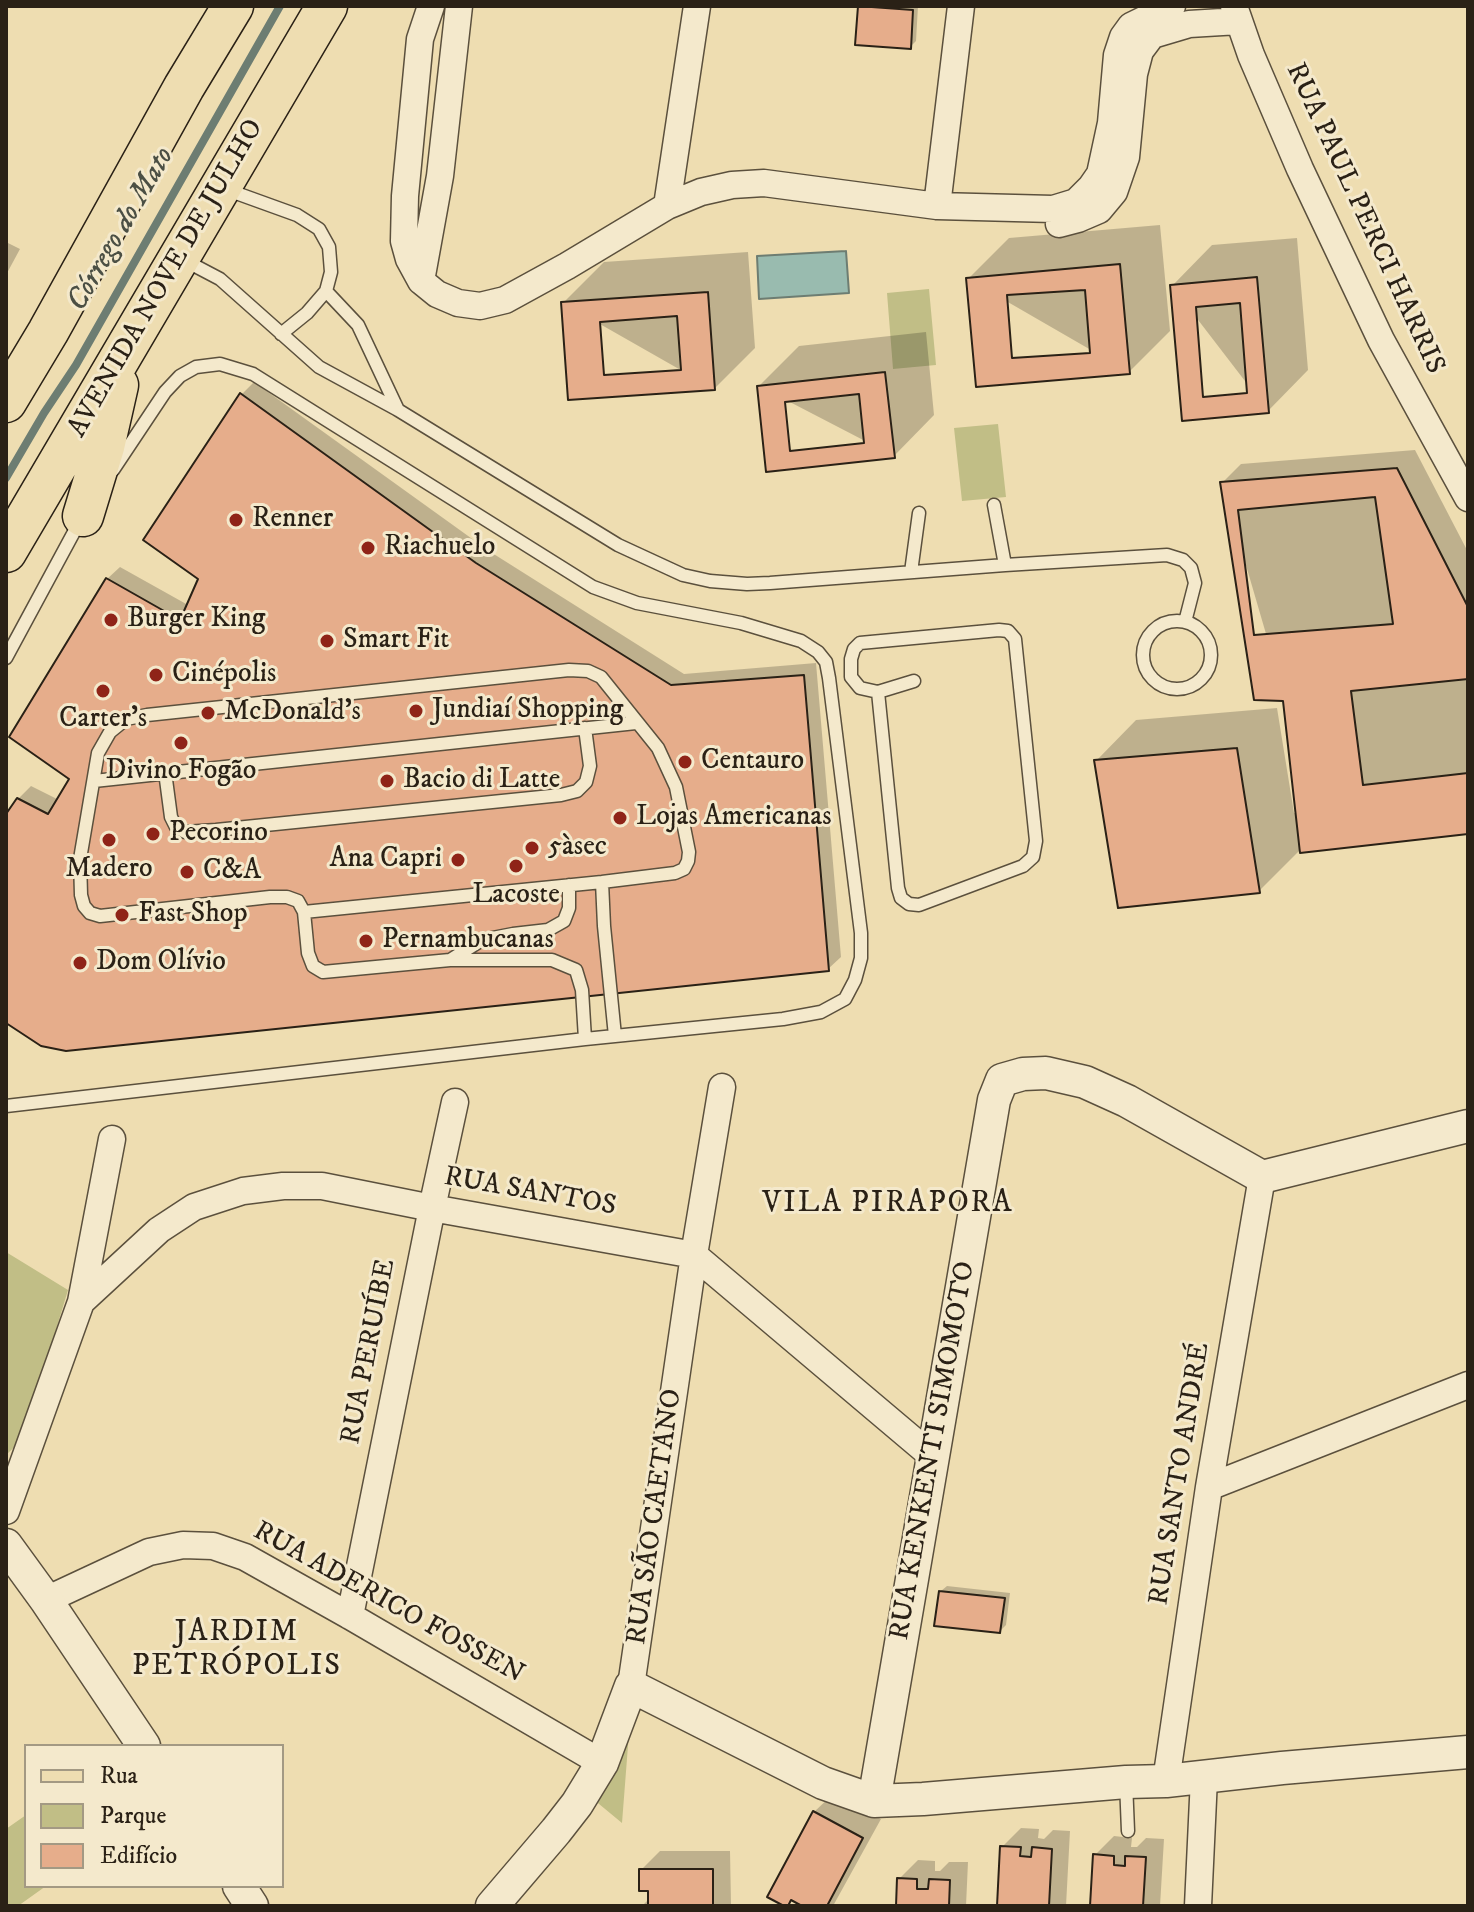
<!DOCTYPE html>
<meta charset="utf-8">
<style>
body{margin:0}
#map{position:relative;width:1474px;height:1912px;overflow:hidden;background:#eeddb1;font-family:"IM FELL DW Pica",serif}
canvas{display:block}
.frame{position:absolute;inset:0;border:8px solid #2a2116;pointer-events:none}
.legend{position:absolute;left:24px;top:1744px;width:260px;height:144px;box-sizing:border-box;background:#f4e9cc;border:2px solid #a39983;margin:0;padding:10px 14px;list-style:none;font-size:24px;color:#2a2116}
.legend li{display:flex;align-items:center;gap:16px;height:40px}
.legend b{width:40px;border:2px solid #a39983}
</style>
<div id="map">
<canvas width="1474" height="1912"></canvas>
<div class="frame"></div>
<ul class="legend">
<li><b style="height:10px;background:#eeddb1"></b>Rua</li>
<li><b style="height:22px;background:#c1be86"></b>Parque</li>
<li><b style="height:22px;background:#e6ad8b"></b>Edifício</li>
</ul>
</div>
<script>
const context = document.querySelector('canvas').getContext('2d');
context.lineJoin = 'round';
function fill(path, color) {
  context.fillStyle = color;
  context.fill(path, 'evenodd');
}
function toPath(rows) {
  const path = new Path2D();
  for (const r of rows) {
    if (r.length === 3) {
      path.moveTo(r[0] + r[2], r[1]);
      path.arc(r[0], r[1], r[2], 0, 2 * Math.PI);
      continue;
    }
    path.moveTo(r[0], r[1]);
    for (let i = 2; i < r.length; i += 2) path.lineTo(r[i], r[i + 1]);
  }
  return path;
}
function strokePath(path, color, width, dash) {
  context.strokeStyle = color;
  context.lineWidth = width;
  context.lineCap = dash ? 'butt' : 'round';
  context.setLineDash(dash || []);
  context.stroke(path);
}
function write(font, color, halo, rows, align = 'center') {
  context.font = font + ' "IM FELL DW Pica",serif';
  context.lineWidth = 6;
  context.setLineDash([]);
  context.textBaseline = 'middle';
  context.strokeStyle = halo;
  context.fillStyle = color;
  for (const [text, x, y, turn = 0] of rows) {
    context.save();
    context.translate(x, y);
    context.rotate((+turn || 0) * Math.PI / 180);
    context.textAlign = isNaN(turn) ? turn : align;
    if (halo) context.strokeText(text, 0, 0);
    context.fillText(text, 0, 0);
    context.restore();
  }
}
const green = toPath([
 [929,289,936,365,893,369,887,293],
 [998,424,1006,497,962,501,954,428],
 [6,1252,68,1290,23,1439,6,1455],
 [631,1707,622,1823,593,1799],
 [26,1815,26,1886,46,1886,18,1906,6,1906,6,1829]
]);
const water = toPath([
 [846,251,849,293,759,299,757,256,846,251]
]);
const shadow = toPath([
 [861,6,918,6,916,41,910,47,860,7],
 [1160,225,1170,331,1129,372,968,279,1009,238],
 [1297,238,1308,370,1268,411,1172,286,1212,245],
 [6,242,20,249,6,275],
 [748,252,755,348,714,389,563,303,604,262],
 [926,332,934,415,894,456,759,386,799,346],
 [254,382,489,551,684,674,816,663,841,957,828,969,6,1020,6,818,18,799,31,786,59,800,71,778,107,579,120,567,188,605,201,578,242,394],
 [1415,450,1468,552,1468,832,1299,851,1259,891,1096,761,1136,720,1277,708,1294,813,1297,813,1285,699,1222,483,1241,464],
 [947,1586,1010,1593,1006,1625,1000,1631,941,1591],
 [833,1794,881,1819,833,1906,806,1906,793,1899,787,1905,814,1812],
 [1021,1828,1039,1829,1038,1838,1044,1839,1053,1830,1070,1831,1066,1906,999,1906,1002,1847],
 [1114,1836,1132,1838,1131,1847,1137,1847,1146,1838,1164,1839,1160,1906,1092,1906,1095,1855],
 [660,1851,730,1851,731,1904,729,1906,642,1906,650,1898,650,1889,641,1870],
 [918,1860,935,1861,935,1871,940,1871,949,1862,968,1862,966,1906,898,1906,899,1879]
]);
const stream = toPath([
 [6,478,44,413,76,365,280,6]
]);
const building = toPath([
 [858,6,913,10,911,49,855,45,858,6],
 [1120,264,1130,374,976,387,966,278,1120,264],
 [1257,277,1269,413,1182,421,1170,285,1257,277],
 [1085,290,1090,353,1012,358,1007,295,1085,290],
 [708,292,715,390,568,400,561,302,708,292],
 [1240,303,1247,393,1203,397,1196,307,1240,303],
 [677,316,681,370,604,375,600,322,677,316],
 [885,372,895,458,766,472,757,386,885,372],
 [240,393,476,563,671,685,804,675,829,971,66,1051,41,1046,6,1023,6,814,17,798,48,814,69,779,9,737,106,578,180,620,198,579,143,540,240,393],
 [859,394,864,443,790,451,785,402,859,394],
 [1397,468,1468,607,1468,834,1300,853,1283,701,1254,700,1220,482,1397,468],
 [1375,497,1393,624,1254,635,1238,510,1375,497],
 [1468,679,1468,773,1363,785,1351,691,1468,679],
 [1237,748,1260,893,1118,908,1094,760,1237,748],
 [939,1591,1005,1598,1000,1633,934,1626,939,1591],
 [813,1811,863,1838,827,1906,802,1906,791,1900,788,1906,784,1906,767,1897,813,1811],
 [1000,1846,1021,1847,1020,1856,1031,1857,1032,1847,1052,1849,1049,1906,997,1906,1000,1846],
 [1093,1854,1114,1856,1114,1865,1125,1866,1125,1856,1146,1857,1143,1906,1090,1906,1093,1854],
 [639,1869,713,1869,713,1906,645,1906,648,1906,648,1891,639,1891,639,1869],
 [897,1878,917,1879,917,1889,928,1889,929,1879,950,1880,949,1906,896,1906,897,1878]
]);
const service = toPath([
 [225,189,297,215,319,229,329,247,331,272,326,291,358,325,398,410],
 [182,259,220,279,319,367,398,410,618,545,683,575,710,581,747,584,770,583,1005,565,1167,555,1183,560,1191,568,1195,583,1185,622],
 [281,334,307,313,326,291],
 [994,505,1005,565],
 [911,572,919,513],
 [1177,655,34],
 [999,630,1008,631,1015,639,1036,841,1033,857,1023,866,919,905,909,904,901,898,898,888,878,692,860,688,851,677,851,659,854,649,860,643,999,630],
 [6,658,81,519],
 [569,670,588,671,601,677,658,748,676,787,689,852,688,861,684,869,675,873,602,882,304,912,298,901,287,897,270,897,100,916,90,913,84,906,81,895,80,859,98,753,110,732,126,719,147,715,569,670],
 [878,692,914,681],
 [165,772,171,817,176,827,185,832,216,830,561,795,577,791,586,782,590,766,585,728],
 [94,781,636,723],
 [602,882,604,926,615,1036],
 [304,912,308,953,313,966,323,972,450,960,552,960,576,970,582,990,585,1039],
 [450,960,482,940,513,934,548,930,564,921,569,908,569,885],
 [6,1106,585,1039,783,1019,821,1012,845,999,855,980,861,958,861,933,829,678,826,662,818,652,801,641,741,623,637,603,593,587,253,374,220,364,196,367,180,376,165,392,113,470],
 [1126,1782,1128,1831]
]);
const minor = toPath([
 [431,6,420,39,405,196,404,241,409,259,421,281,437,294,458,303,480,306,505,300,567,266,667,206,701,192,732,185,764,183,937,206,1053,209,1076,202,1091,187,1100,174,1111,123,1117,55,1123,37,1131,26,1172,6],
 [1234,6,1251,55,1300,169,1381,340,1468,498],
 [667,206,697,6],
 [937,206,961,6],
 [1059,224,1078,219,1099,210,1114,192,1126,157,1134,74,1140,51,1152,35,1189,24,1239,21],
 [421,281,440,176,459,6],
 [81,1302,159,1230,194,1207,243,1191,283,1186,322,1186,432,1208,694,1255,932,1456],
 [1209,1487,1468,1385],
 [6,1511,81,1302,112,1139],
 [46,1600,149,1552,183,1545,213,1546,245,1557,350,1616,602,1763],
 [350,1616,432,1208,455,1102],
 [631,1686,694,1255,722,1087],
 [1166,1781,1209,1487,1262,1177],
 [1198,1906,1204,1778]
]);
const tertiary = toPath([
 [6,1545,46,1600,144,1746],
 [874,1801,994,1100,1002,1080,1023,1074,1046,1073,1085,1082,1127,1101,1262,1177,1468,1126],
 [239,1886,252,1906],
 [492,1906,556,1831,577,1804,602,1763,631,1686,823,1783,874,1801,923,1799,1126,1782,1166,1781,1282,1768,1468,1752]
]);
const primary = toPath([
 [6,402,48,332,184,87,233,6],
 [83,516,104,447,118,385],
 [6,552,327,6]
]);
const markers = [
 [236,520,8,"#8f2418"],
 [368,548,8,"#8f2418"],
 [111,620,8,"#8f2418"],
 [327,641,8,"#8f2418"],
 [156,675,8,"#8f2418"],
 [103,691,8,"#8f2418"],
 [416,711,8,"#8f2418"],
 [208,713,8,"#8f2418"],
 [181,743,8,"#8f2418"],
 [685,762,8,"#8f2418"],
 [387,781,8,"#8f2418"],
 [620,818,8,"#8f2418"],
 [153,834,8,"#8f2418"],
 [109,840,8,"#8f2418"],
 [532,848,8,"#8f2418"],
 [458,860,8,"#8f2418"],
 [516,866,8,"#8f2418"],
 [187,872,8,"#8f2418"],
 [122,915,8,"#8f2418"],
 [366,941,8,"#8f2418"],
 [80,963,8,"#8f2418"]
];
const streetNames = [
 ["RUA PAUL PERCI HARRIS",1364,219,65],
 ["AVENIDA NOVE DE JULHO",167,279,-60],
 ["RUA SANTOS",530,1193,10],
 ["RUA PERUÍBE",370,1352,-79],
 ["RUA KENKENTI SIMOMOTO",934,1451,-80],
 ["RUA SANTO ANDRÉ",1181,1474,-81],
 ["RUA SÃO CAETANO",656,1517,-82],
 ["RUA ADERICO FOSSEN",388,1604,29]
];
const poiNames = [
 ["Renner",252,520],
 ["Riachuelo",384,548],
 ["Burger King",127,620],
 ["Smart Fit",343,641],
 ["Cinépolis",172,675],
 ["Jundiaí Shopping",432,711],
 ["McDonald's",224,713],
 ["Carter's",103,720,"center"],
 ["Centauro",701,762],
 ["Divino Fogão",181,772,"center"],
 ["Bacio di Latte",403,781],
 ["Lojas Americanas",636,818],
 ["Pecorino",169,834],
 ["5àsec",548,848],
 ["Ana Capri",442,860,"right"],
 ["Madero",109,870,"center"],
 ["C&A",203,872],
 ["Lacoste",516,896,"center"],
 ["Fast Shop",138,915],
 ["Pernambucanas",382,941],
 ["Dom Olívio",96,963]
];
const waterNames = [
 ["Córrego do Mato",122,230,-60]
];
const neighbourhoodNames = [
 ["VILA PIRAPORA",888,1205],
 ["JARDIM",237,1634],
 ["PETRÓPOLIS",237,1668]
];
fill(green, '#c1be86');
fill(water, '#99bbaf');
strokePath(water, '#6d7d72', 2);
fill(shadow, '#0003');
strokePath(stream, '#6d7d72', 8);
fill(building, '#e6ad8b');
strokePath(building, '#2a2116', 2);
strokePath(service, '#5b503d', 15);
strokePath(minor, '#5b503d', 29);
strokePath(tertiary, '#5b503d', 35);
strokePath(primary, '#2a2116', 43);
strokePath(service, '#f4e9cc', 12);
strokePath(minor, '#f4e9cc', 26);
strokePath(tertiary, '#f4e9cc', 32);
strokePath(primary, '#eeddb1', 40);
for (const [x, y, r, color] of markers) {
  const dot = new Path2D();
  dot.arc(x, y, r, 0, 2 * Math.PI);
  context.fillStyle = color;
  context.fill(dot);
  strokePath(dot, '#f4e9cc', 3);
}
write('28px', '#2a2116', '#f4e9cc', streetNames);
write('28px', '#2a2116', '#f4e9cc', poiNames, 'left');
write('italic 30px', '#4b4f44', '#f4e9cc', waterNames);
context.letterSpacing = '2px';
write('30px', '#2a2116', '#f4e9cc', neighbourhoodNames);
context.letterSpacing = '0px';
</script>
